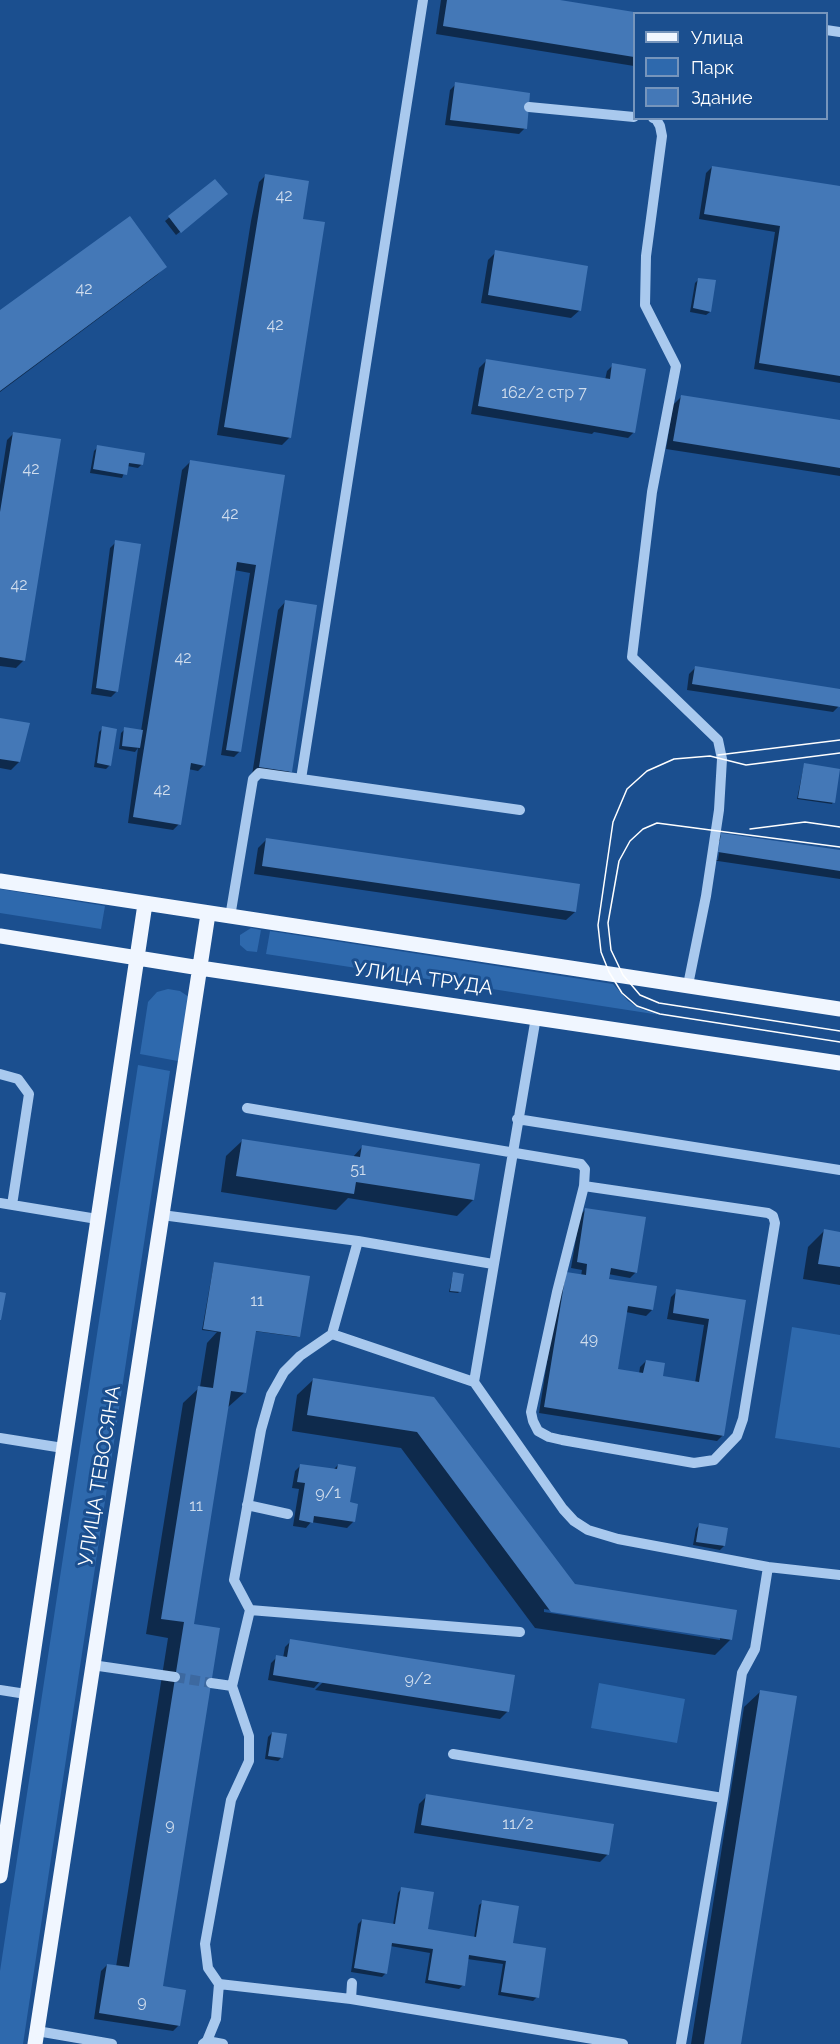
<!DOCTYPE html>
<meta charset="utf-8">
<style>
body{margin:0}
#map{position:relative;width:840px;height:2044px;overflow:hidden;background:#1b4f8f;font-family:Raleway,sans-serif}
canvas{display:block}
.legend{position:absolute;left:633px;top:12px;width:195px;height:108px;box-sizing:border-box;background:#1b4f8f;border:2px solid #7695bc;margin:0;padding:8px 10px;list-style:none;font-size:18px;color:#fff}
.legend li{display:flex;align-items:center;gap:12px;height:30px}
.legend b{width:30px;border:2px solid #7695bc}
</style>
<div id="map">
<canvas width="840" height="2044"></canvas>
<ul class="legend">
<li><b style="height:8px;background:#f0f6ff"></b>Улица</li>
<li><b style="height:16px;background:#2e69ad"></b>Парк</li>
<li><b style="height:16px;background:#4478b7"></b>Здание</li>
</ul>
</div>
<script>
const context = document.querySelector('canvas').getContext('2d');
context.lineJoin = 'round';
function fill(path, color) {
  context.fillStyle = color;
  context.fill(path, 'evenodd');
}
function toPath(rows) {
  const path = new Path2D();
  for (const r of rows) {
    path.moveTo(r[0], r[1]);
    for (let i = 2; i < r.length; i += 2) path.lineTo(r[i], r[i + 1]);
  }
  return path;
}
function strokePath(path, color, width, dash) {
  context.strokeStyle = color;
  context.lineWidth = width;
  context.lineCap = dash ? 'butt' : 'round';
  context.setLineDash(dash || []);
  context.stroke(path);
}
function write(font, color, halo, rows, align = 'center') {
  context.font = font + ' Raleway,sans-serif';
  context.lineWidth = 6;
  context.setLineDash([]);
  context.textBaseline = 'middle';
  context.strokeStyle = halo;
  context.fillStyle = color;
  for (const [text, x, y, turn = 0] of rows) {
    context.save();
    context.translate(x, y);
    context.rotate((+turn || 0) * Math.PI / 180);
    context.textAlign = isNaN(turn) ? turn : align;
    if (halo) context.strokeText(text, 0, 0);
    context.fillText(text, 0, 0);
    context.restore();
  }
}
const green = toPath([
 [0,889,105,906,101,929,0,913],
 [251,928,261,930,257,952,247,951,240,945,240,935],
 [270,931,613,984,628,1001,641,1009,660,1015,266,954],
 [168,989,180,991,189,997,183,1062,140,1054,148,1002,157,992],
 [138,1065,170,1071,23,2044,0,2044,0,1971],
 [792,1327,840,1335,840,1448,775,1438],
 [599,1683,685,1699,677,1743,591,1728]
]);
const shadow = toPath([
 [441,0,551,0,636,14,634,66,436,34],
 [456,84,525,128,519,134,445,125,450,90],
 [712,167,840,187,840,383,754,369,775,232,699,219,706,173],
 [265,176,290,437,282,445,217,435,251,221,259,182],
 [214,181,222,198,176,235,165,221],
 [496,252,580,310,571,318,481,303,488,260],
 [165,267,157,275,0,392,0,312],
 [699,279,710,312,706,315,690,312,695,283],
 [487,360,605,380,607,371,613,365,634,432,628,438,594,432,592,434,471,414,479,368],
 [681,397,840,422,840,476,666,449,673,405],
 [13,434,24,660,16,668,0,666,0,485,7,440],
 [98,447,142,464,138,468,127,466,122,478,90,473,94,451],
 [190,462,284,476,240,751,234,757,221,755,250,573,234,570,204,765,198,771,188,769,179,824,173,830,128,823,138,748,135,752,119,749,121,733,125,729,141,731,182,470],
 [116,542,117,691,111,697,91,694,110,548],
 [286,601,290,771,282,779,252,775,278,610],
 [695,668,840,690,839,706,833,712,687,690,689,674],
 [0,720,19,762,11,770,0,768],
 [103,728,110,765,106,769,94,767,99,732],
 [804,765,833,802,832,804,797,799],
 [722,834,840,852,840,879,711,860,713,842],
 [718,841,721,841,718,860,715,860],
 [266,840,575,912,566,920,254,874,258,848],
 [243,1140,352,1158,362,1147,473,1200,457,1216,348,1198,336,1210,221,1192,226,1156],
 [586,1209,636,1272,630,1278,608,1274,607,1280,652,1310,646,1316,626,1312,616,1370,639,1374,640,1367,646,1361,661,1377,695,1383,704,1325,667,1319,671,1297,677,1291,744,1302,723,1435,717,1441,539,1413,560,1279,581,1276,582,1270,571,1268,580,1215],
 [824,1231,840,1233,840,1285,803,1279,808,1247],
 [214,1263,298,1337,254,1331,245,1392,227,1408,192,1625,162,1988,179,2025,173,2031,94,2019,101,1971,107,1965,116,1967,168,1638,146,1634,183,1403,200,1387,207,1343,217,1332,202,1330],
 [453,1274,459,1292,458,1293,449,1292],
 [314,1379,433,1398,574,1585,731,1639,715,1655,535,1628,401,1448,292,1431,297,1395],
 [544,1609,720,1636,720,1640,544,1612],
 [301,1465,333,1470,338,1465,349,1504,356,1505,353,1522,347,1528,311,1522,306,1528,293,1526,299,1489,292,1488,295,1471],
 [699,1525,724,1546,720,1550,693,1545,696,1529],
 [291,1641,508,1711,500,1719,315,1690,327,1678,325,1676,314,1688,268,1680,271,1663,277,1657,283,1658,285,1647],
 [761,1691,740,2044,691,2044,744,1707],
 [272,1733,281,1758,278,1761,265,1759,268,1737],
 [427,1796,608,1854,600,1862,414,1833,419,1804],
 [401,1889,427,1931,474,1938,479,1905,483,1902,511,1944,537,1997,533,2001,498,1995,503,1964,467,1959,463,1985,459,1989,425,1983,430,1953,390,1946,386,1973,382,1977,351,1972,358,1924,362,1920,393,1925,398,1893]
]);
const building = toPath([
 [447,0,560,0,634,12,634,57,443,26],
 [455,82,530,93,527,129,450,120],
 [712,166,840,186,840,376,759,363,780,226,704,214],
 [265,174,309,181,303,219,325,222,291,438,224,427],
 [215,179,228,194,181,233,168,216],
 [130,216,167,267,0,391,0,310],
 [495,250,588,266,581,311,488,295],
 [698,278,716,280,711,312,693,308],
 [486,359,610,379,612,363,646,369,635,433,478,406],
 [681,395,840,420,840,468,673,441],
 [13,432,61,439,25,661,0,657,0,512],
 [97,445,145,453,143,465,129,463,127,475,93,469],
 [190,460,285,475,241,752,226,750,256,565,237,562,205,766,191,763,181,825,133,817],
 [115,540,141,544,118,692,96,688],
 [285,600,317,605,292,772,259,767],
 [695,666,840,689,840,707,692,684],
 [0,718,30,723,20,762,0,759],
 [102,726,117,729,111,766,97,763],
 [124,727,143,730,140,748,122,746],
 [804,763,840,769,835,803,798,798],
 [721,833,840,850,840,871,718,852],
 [266,838,580,884,576,912,262,866],
 [242,1139,360,1157,362,1145,480,1164,474,1200,356,1182,354,1194,236,1176],
 [585,1208,646,1217,637,1273,611,1268,609,1279,657,1286,653,1310,628,1306,618,1369,643,1373,646,1360,665,1363,663,1376,699,1382,709,1319,673,1313,676,1289,746,1300,724,1436,544,1407,566,1272,586,1275,587,1264,577,1262],
 [824,1229,840,1232,840,1267,818,1264],
 [214,1262,310,1276,300,1337,256,1331,246,1393,231,1391,194,1624,220,1628,163,1986,186,1990,180,2026,99,2013,107,1964,129,1967,184,1622,161,1619,198,1386,213,1388,221,1332,203,1329],
 [453,1272,464,1274,461,1292,450,1291],
 [0,1292,6,1293,1,1320,0,1320],
 [313,1378,434,1397,575,1584,737,1610,732,1640,551,1612,417,1432,307,1415],
 [300,1464,337,1469,338,1464,356,1467,350,1502,358,1504,355,1522,314,1516,313,1523,299,1520,305,1483,297,1482],
 [699,1523,728,1528,725,1546,696,1542],
 [290,1639,515,1675,509,1712,273,1675,276,1655,287,1657],
 [760,1690,797,1696,741,2044,704,2044],
 [272,1732,287,1734,283,1758,268,1756],
 [426,1794,614,1824,609,1855,421,1825],
 [401,1887,434,1892,428,1929,476,1937,482,1900,519,1906,513,1943,546,1948,539,1998,501,1992,506,1961,469,1955,465,1986,428,1980,433,1949,392,1943,387,1974,354,1968,362,1919,395,1924]
]);
const minorTunnel = toPath([
 [175,1677,211,1683]
]);
const minor = toPath([
 [826,30,840,32],
 [529,107,634,117],
 [653,118,656,119,660,126,662,136,646,256,645,305,676,366,652,492,632,657,718,740,722,759,719,810,706,896,688,985],
 [301,779,423,0],
 [230,917,253,779,259,773,520,810],
 [536,1017,474,1382,563,1509,574,1521,588,1530,618,1539,768,1567,755,1649,742,1673,723,1798,681,2044],
 [0,1074,18,1079,29,1094,12,1205],
 [247,1108,581,1164,585,1169,584,1186,557,1292,531,1412,533,1421,538,1431,549,1437,562,1440,694,1463,714,1460,737,1436,743,1419,775,1223,773,1216,768,1213,584,1186],
 [517,1119,840,1170],
 [0,1203,97,1219],
 [162,1215,358,1241,332,1334,300,1356,284,1372,271,1395,261,1430,234,1580,250,1610,232,1686,249,1736,249,1761,231,1800,205,1944,208,1968,219,1984,216,2019,207,2041,203,2044],
 [358,1241,493,1264],
 [332,1334,474,1382],
 [0,1438,63,1448],
 [247,1505,288,1514],
 [768,1567,840,1575],
 [250,1610,520,1632],
 [92,1665,175,1677],
 [211,1683,232,1686],
 [0,1690,26,1694],
 [453,1754,723,1798],
 [219,1984,351,1999,623,2044],
 [351,1999,352,1983],
 [37,2031,112,2044],
 [207,2041,223,2044]
]);
const major = toPath([
 [0,881,840,1009],
 [0,936,200,968,840,1063],
 [0,1876,145,904],
 [35,2044,208,914]
]);
const tram = toPath([
 [840,753,746,765,710,756,674,759,647,771,627,789,613,822,598,925,601,952,609,972,622,993,637,1006,660,1014,840,1042],
 [718,755,840,740],
 [750,829,805,822,840,827],
 [840,847,657,823,643,829,630,841,619,861,608,923,611,950,623,975,640,995,659,1003,840,1031]
]);
const numberNames = [
 ["42",284,196],
 ["42",84,289],
 ["42",275,325],
 ["162/2 стр 7",544,393],
 ["42",31,469],
 ["42",230,514],
 ["42",19,585],
 ["42",183,658],
 ["42",162,790],
 ["51",358,1170],
 ["11",257,1301],
 ["49",589,1339],
 ["9/1",328,1493],
 ["11",196,1506],
 ["9/2",418,1679],
 ["11/2",518,1824],
 ["9",170,1825],
 ["9",142,2002]
];
const streetNames = [
 ["УЛИЦА ТРУДА",423,979,8],
 ["УЛИЦА ТЕВОСЯНА",100,1476,-81]
];
fill(green, '#2e69ad');
fill(shadow, '#0007');
fill(building, '#4478b7');
strokePath(minorTunnel, '#3d69a0', 10, [10, 5]);
strokePath(minor, '#a9c9ee', 10);
strokePath(major, '#f0f6ff', 15);
strokePath(tram, '#fff', 1.5);
write('16px', '#d0dded', null, numberNames);
write('20px', '#fff', '#1b4f8f', streetNames);
</script>
